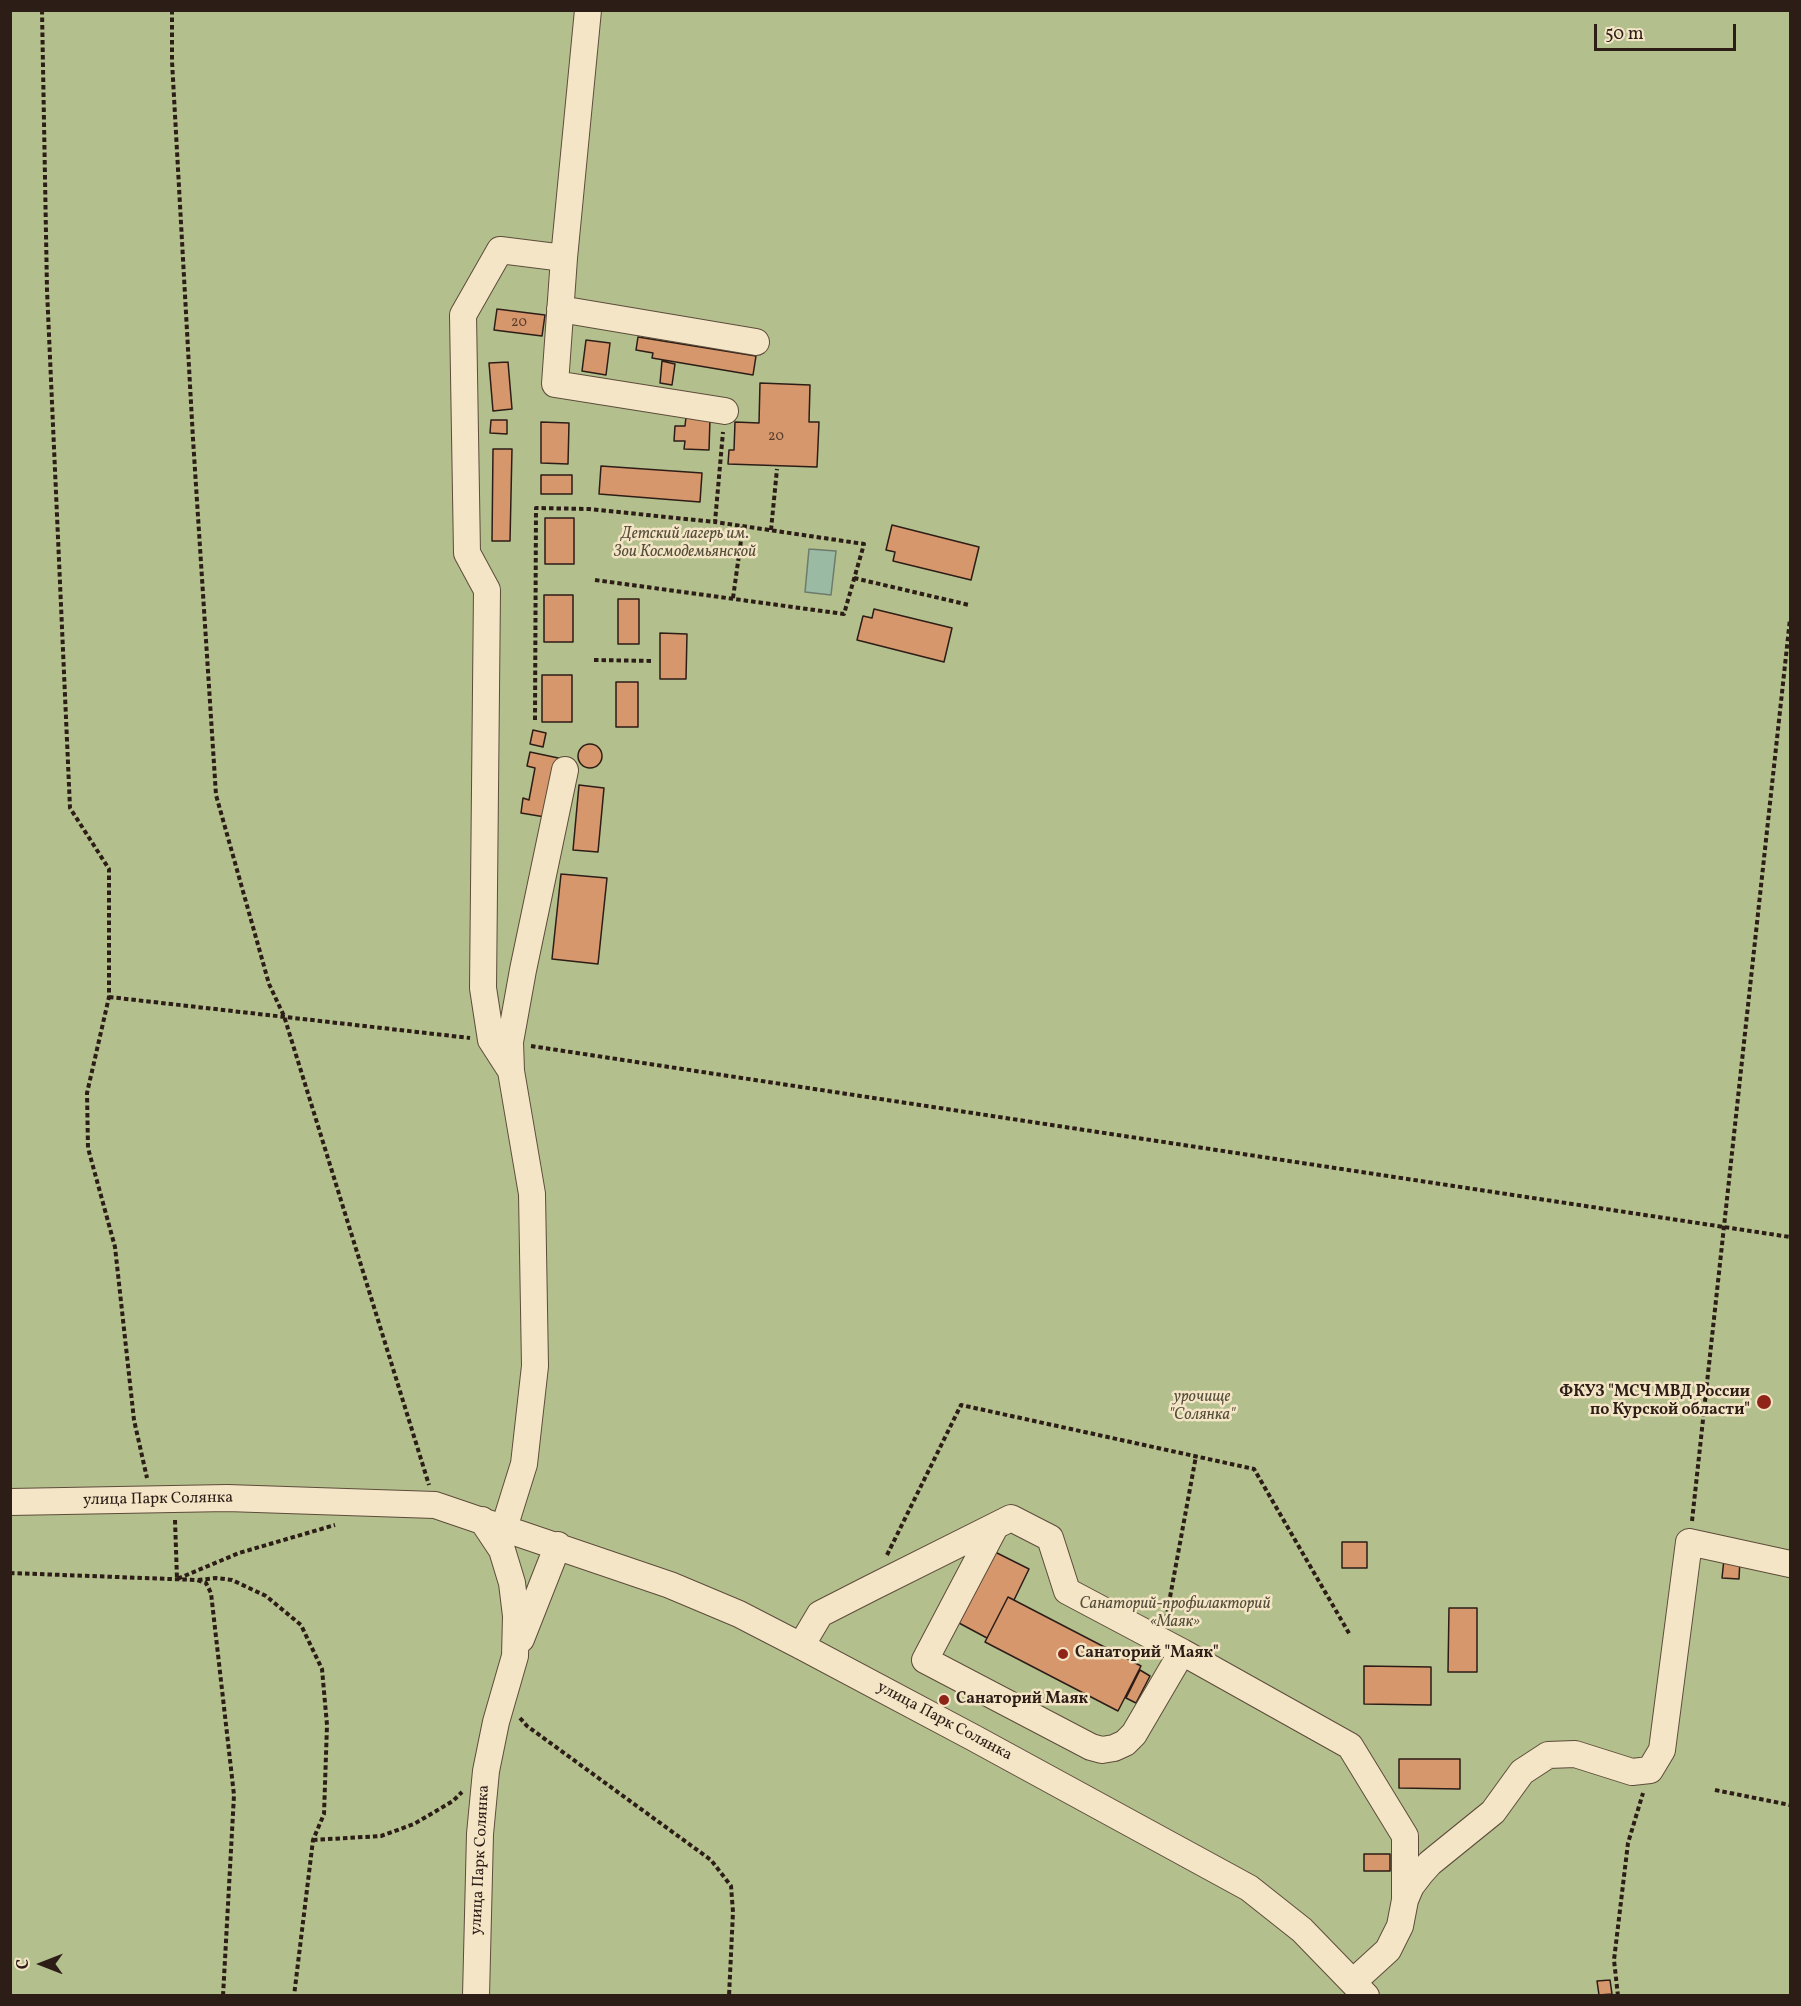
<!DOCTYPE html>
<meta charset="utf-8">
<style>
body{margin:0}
#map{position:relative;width:1801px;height:2006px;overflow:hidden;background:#eed7a8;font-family:Vollkorn,serif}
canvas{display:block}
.frame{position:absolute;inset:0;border:12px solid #2d1d17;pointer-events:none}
.north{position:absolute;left:12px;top:1934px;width:60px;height:60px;-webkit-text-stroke:4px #f4e5c6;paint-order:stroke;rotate:270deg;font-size:16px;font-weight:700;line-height:24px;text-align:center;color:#2d1d17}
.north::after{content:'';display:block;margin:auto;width:21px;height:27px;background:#2d1d17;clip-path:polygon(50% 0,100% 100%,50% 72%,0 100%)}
.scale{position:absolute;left:1594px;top:24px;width:142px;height:27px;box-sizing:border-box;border:3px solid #2d1d17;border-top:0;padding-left:8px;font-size:18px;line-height:21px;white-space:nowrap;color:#2d1d17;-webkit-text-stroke:4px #f4e5c6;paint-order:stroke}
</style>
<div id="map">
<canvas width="1801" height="2006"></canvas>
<div class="frame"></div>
<div class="north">С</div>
<div class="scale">50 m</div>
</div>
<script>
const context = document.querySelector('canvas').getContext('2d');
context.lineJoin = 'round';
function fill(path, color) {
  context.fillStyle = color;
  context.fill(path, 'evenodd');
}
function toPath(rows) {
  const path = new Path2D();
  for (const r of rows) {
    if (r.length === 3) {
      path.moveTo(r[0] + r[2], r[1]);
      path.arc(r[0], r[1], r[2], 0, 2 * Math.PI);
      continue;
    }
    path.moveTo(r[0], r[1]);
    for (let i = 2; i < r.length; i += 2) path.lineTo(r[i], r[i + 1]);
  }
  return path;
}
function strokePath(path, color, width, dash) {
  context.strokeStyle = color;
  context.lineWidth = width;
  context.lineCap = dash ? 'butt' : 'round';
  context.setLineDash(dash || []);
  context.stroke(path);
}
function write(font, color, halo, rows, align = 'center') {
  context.font = font + ' Vollkorn,serif';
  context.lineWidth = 5;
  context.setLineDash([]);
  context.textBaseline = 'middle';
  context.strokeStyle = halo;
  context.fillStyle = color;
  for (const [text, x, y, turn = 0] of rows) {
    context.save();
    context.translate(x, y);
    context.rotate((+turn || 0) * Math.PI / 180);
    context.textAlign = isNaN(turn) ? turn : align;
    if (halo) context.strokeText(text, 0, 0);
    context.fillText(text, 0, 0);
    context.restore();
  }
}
const green = toPath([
 [11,11,1790,11,1790,1995,11,1996]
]);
const water = toPath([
 [809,549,836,551,831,595,805,592,809,549]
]);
const building = toPath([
 [497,309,545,315,542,336,494,330,497,309],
 [638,337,756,356,753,375,652,358,653,353,636,350,638,337],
 [586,340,610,343,606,375,582,371,586,340],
 [662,361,675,364,672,385,660,383,662,361],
 [508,362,512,409,493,411,489,363,508,362],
 [760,383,810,385,809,422,819,422,817,467,728,464,729,450,734,450,735,422,759,423,760,383],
 [686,417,710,418,709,450,684,449,685,441,674,441,675,426,685,426,686,417],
 [491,420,507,420,507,434,490,433,491,420],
 [541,422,569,423,568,464,541,463,541,422],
 [493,449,512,449,510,541,492,541,493,449],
 [601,466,702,473,700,502,599,494,601,466],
 [541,475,572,475,572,494,541,494,541,475],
 [545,518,574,518,574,564,545,564,545,518],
 [892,525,979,547,971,580,893,561,895,552,886,550,892,525],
 [544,595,573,595,573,642,544,642,544,595],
 [618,599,639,599,639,644,618,644,618,599],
 [874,609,952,628,944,662,857,640,863,616,872,618,874,609],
 [660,633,687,634,686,679,660,679,660,633],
 [542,675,572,675,572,722,542,722,542,675],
 [616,682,638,682,638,727,616,727,616,682],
 [533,730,546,733,543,747,530,744,533,730],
 [590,756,12],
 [530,752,563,759,551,818,521,813,523,798,529,800,535,768,527,766,530,752],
 [579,785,604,788,598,852,573,850,579,785],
 [561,874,607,878,598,964,552,959,561,874],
 [1342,1542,1367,1542,1367,1568,1342,1568,1342,1542],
 [995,1552,1029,1569,1014,1600,1008,1597,987,1638,959,1623,995,1552],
 [1724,1559,1740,1559,1739,1579,1722,1578,1724,1559],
 [1008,1597,1141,1666,1118,1711,985,1642,1008,1597],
 [1449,1608,1477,1608,1477,1672,1448,1672,1449,1608],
 [1364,1666,1431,1667,1431,1705,1364,1704,1364,1666],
 [1140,1670,1150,1676,1136,1703,1126,1698,1140,1670],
 [1399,1759,1460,1759,1460,1789,1399,1788,1399,1759],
 [1364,1854,1390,1854,1390,1871,1364,1871,1364,1854],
 [1610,1980,1612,1994,1599,1995,1597,1981,1610,1980]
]);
const path = toPath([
 [42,10,47,290,70,808,109,869,109,997,87,1093,88,1148,115,1247,134,1420,147,1478],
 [172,10,172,61,193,439,216,795,269,984,284,1016,429,1485],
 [771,530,777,469],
 [854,578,969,605],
 [595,580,844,614,864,544,715,522],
 [733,598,743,526],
 [594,660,654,661],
 [535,720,536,508,589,509,715,522,723,432],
 [109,997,470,1038],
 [531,1046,1790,1237],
 [175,1520,177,1579,239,1553,335,1525],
 [1692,1521,1790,619],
 [887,1555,961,1405,1254,1469,1350,1635],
 [10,1573,197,1580,206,1583,211,1593,234,1795,223,1996],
 [198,1580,216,1578,232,1580,266,1596,301,1625,322,1669,327,1725,324,1814,313,1840,294,1996],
 [1166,1619,1196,1456],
 [520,1718,527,1726,711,1860,731,1886,733,1912,729,1996],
 [1715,1790,1790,1805],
 [313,1840,381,1836,414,1824,453,1801,462,1792],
 [1618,1996,1614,1960,1628,1843,1643,1793]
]);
const minor = toPath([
 [588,10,564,258,555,384,725,411],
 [560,309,756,342],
 [511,1071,510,1042,523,970,565,770],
 [10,1502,227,1498,435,1505,670,1585,739,1614,801,1646,974,1738,1249,1888,1302,1930,1366,1996],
 [504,1528,524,1464,535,1366,532,1194,511,1071,491,1040,483,988,487,590,467,553,463,315,500,250,564,258],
 [521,1639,558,1545],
 [801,1646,820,1614,871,1588,1011,1518,1050,1538,1067,1591,1182,1652,1134,1734,1125,1743,1114,1748,1102,1750,1091,1747,925,1660,995,1527],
 [1182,1652,1350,1746,1405,1836,1405,1897],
 [1353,1982,1388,1950,1400,1926,1405,1900,1411,1886,1421,1873,1430,1863,1493,1812,1522,1772,1548,1755,1575,1754,1632,1772,1650,1770,1662,1750,1689,1542,1790,1564],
 [476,1996,480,1834,486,1771,496,1722,515,1656,516,1616,512,1583,502,1550,482,1520]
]);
const markers = [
 [1764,1402,8,"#8f2418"],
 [1063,1654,6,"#8f2418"],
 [944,1700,6,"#8f2418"]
];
const numberNames = [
 ["20",519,323],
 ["20",776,437]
];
const parkNames = [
 ["Детский лагерь им.",685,535],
 ["Зои Космодемьянской",685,553],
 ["урочище",1202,1398],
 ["\"Солянка\"",1202,1416],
 ["Санаторий-профилакторий",1175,1605],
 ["«Маяк»",1175,1623]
];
const poiNames = [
 ["ФКУЗ \"МСЧ МВД России",1750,1393,"right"],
 ["по Курской области\"",1750,1411,"right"],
 ["Санаторий \"Маяк\"",1075,1654],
 ["Санаторий Маяк",956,1700]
];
const streetNames = [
 ["улица Парк Солянка",158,1500,-1],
 ["улица Парк Солянка",944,1722,28],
 ["улица Парк Солянка",481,1860,-87]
];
fill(green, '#b3bf8c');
fill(water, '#9abaa4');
strokePath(water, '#6e7b6c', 1.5);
fill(building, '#d6976c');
strokePath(building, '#2d1d17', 1.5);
strokePath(minor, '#5d4c3b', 28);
strokePath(path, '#2d1d17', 4, [4.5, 3]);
strokePath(minor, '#f4e5c6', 26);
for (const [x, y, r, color] of markers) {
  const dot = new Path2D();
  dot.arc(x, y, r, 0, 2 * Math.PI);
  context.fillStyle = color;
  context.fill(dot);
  strokePath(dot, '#f4e5c6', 2);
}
write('14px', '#573c2c', null, numberNames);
write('italic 16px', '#554e3a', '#f4e5c6', parkNames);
write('bold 16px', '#2d1d17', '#f4e5c6', poiNames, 'left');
write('16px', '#2d1d17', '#f4e5c6', streetNames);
</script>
